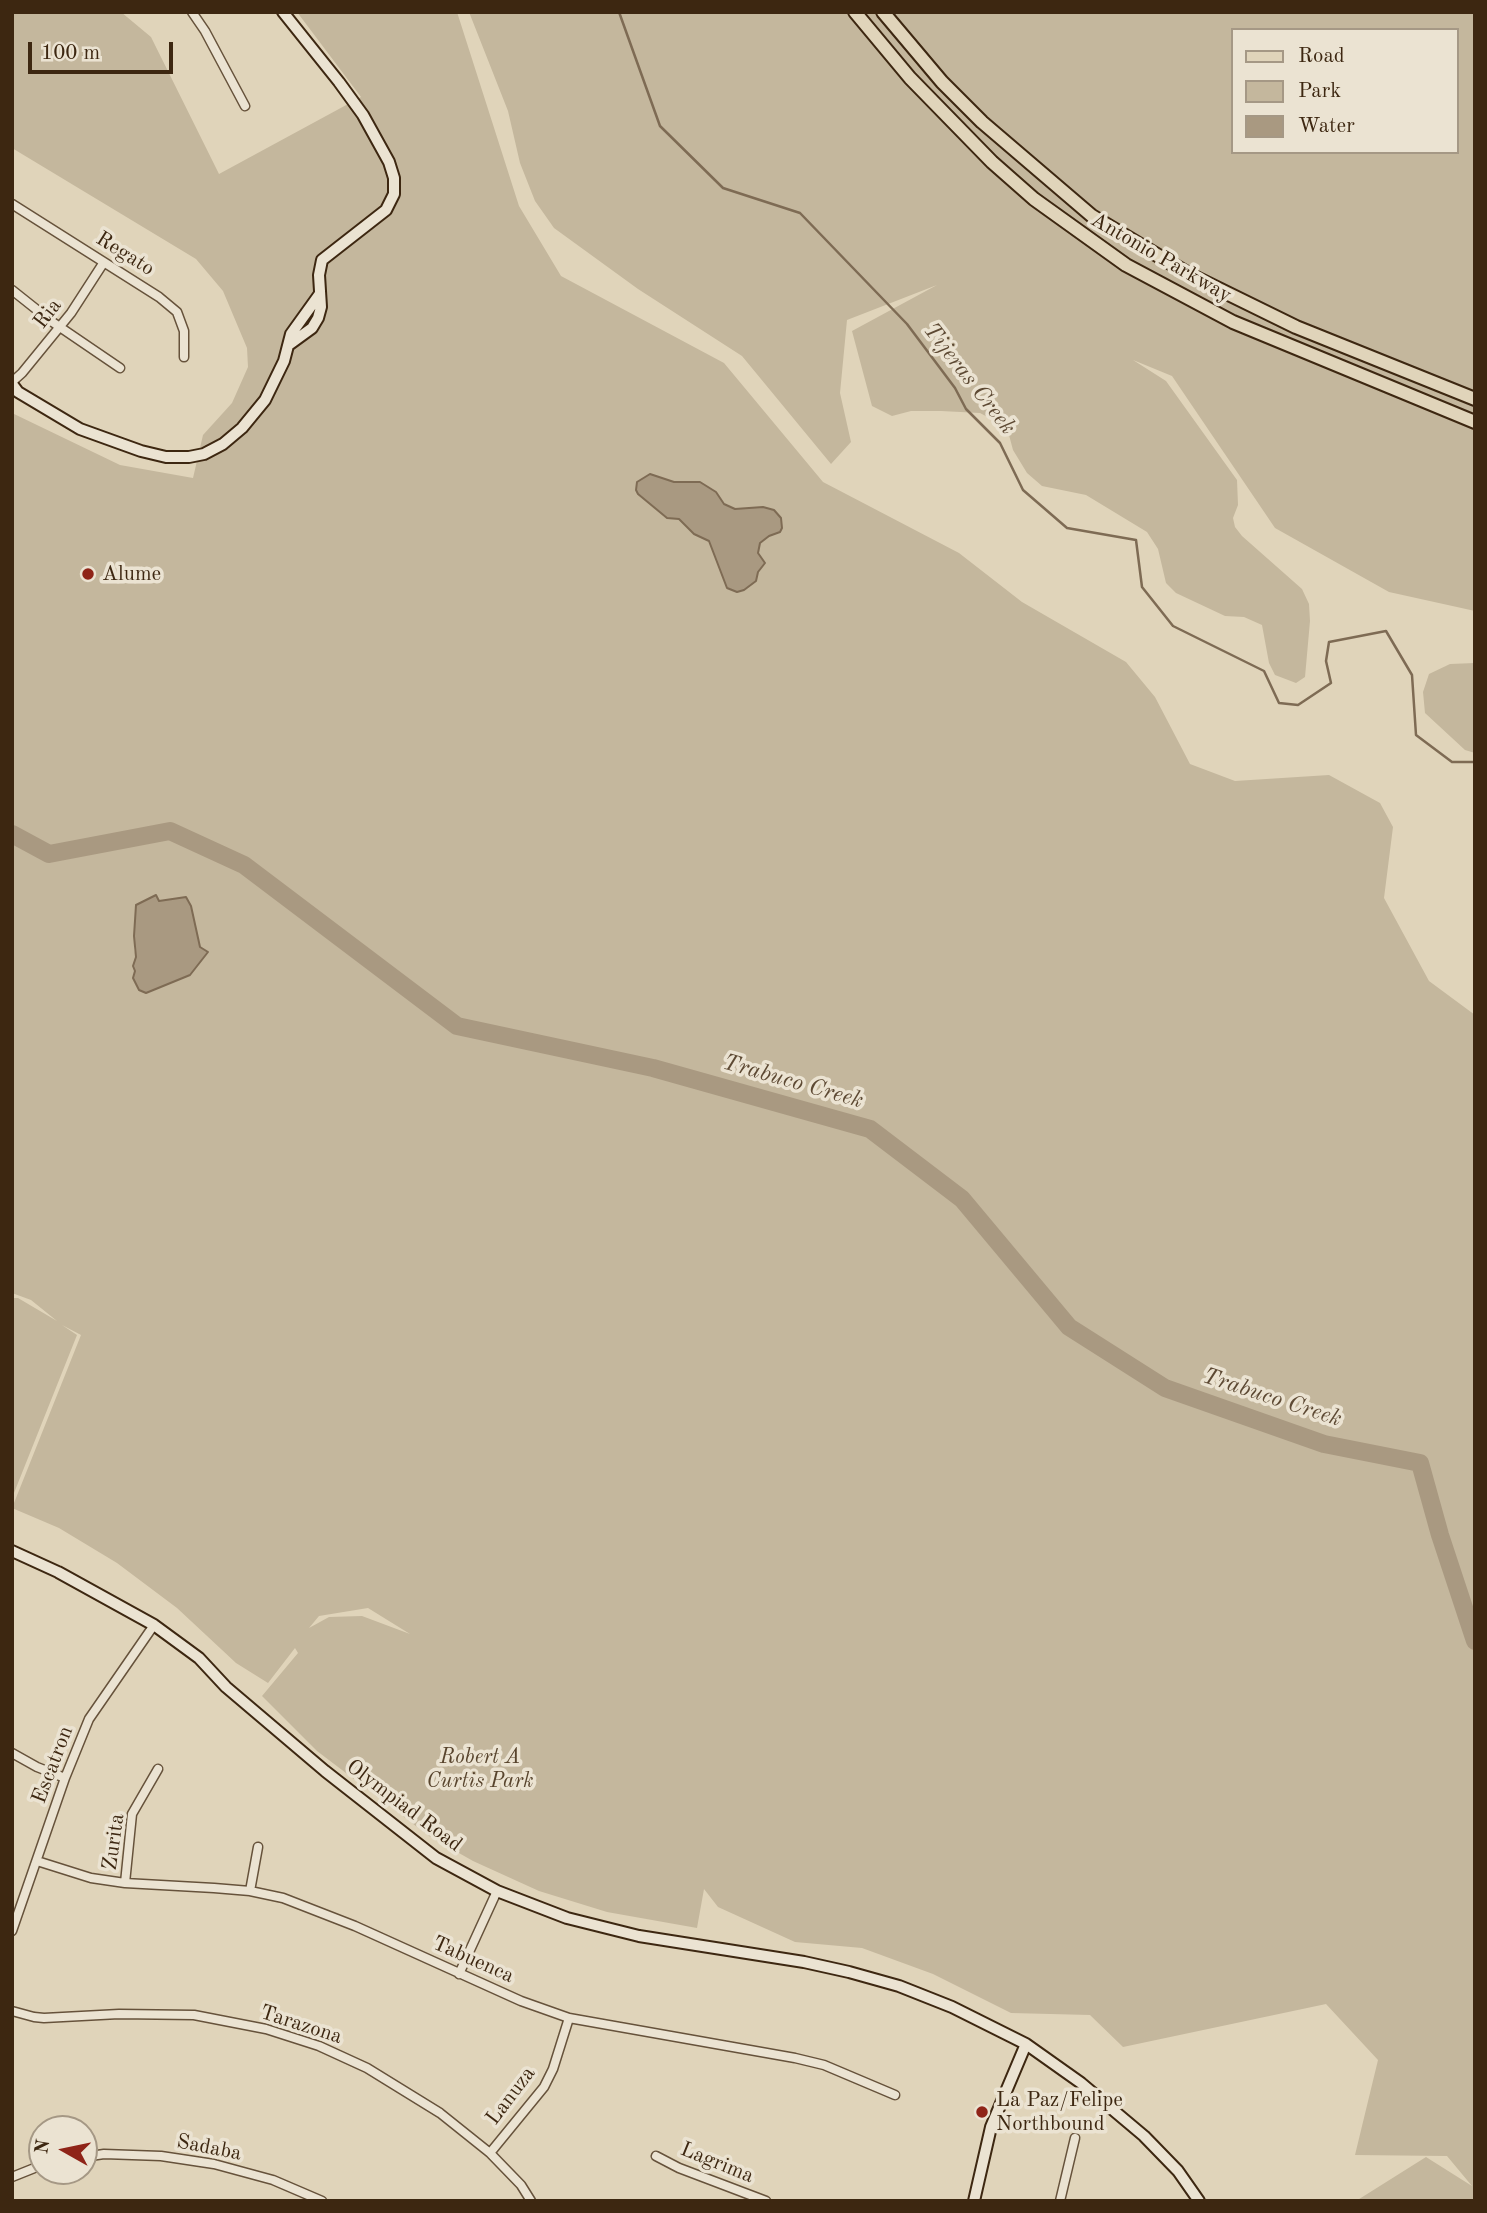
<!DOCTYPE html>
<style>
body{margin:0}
#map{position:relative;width:1487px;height:2213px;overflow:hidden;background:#e0d4ba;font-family:"Old Standard TT",serif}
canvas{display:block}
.frame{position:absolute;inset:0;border:14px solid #3d2711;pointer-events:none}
.legend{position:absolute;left:1231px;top:28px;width:228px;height:126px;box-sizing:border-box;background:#ebe3d2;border:2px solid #a59885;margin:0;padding:9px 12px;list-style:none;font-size:21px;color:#3d2711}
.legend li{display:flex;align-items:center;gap:14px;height:35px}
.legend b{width:35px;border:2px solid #a59885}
.north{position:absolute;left:28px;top:2115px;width:70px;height:70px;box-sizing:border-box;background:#ebe3d2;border:2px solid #a59885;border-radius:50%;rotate:279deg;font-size:19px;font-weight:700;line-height:28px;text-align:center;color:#3d2711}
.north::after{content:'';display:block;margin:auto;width:24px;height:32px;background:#8f2418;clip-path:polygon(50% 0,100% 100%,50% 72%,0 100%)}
.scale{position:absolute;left:28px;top:42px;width:145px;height:32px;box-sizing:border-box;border:4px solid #3d2711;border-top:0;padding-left:9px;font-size:21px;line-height:24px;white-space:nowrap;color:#3d2711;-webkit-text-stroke:5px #ebe3d2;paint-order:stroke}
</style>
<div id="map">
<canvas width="1487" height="2213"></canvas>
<div class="frame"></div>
<ul class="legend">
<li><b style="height:9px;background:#e0d4ba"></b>Road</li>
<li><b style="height:19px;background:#c4b79d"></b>Park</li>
<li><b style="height:19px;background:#a99981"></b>Water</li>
</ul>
<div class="north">N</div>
<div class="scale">100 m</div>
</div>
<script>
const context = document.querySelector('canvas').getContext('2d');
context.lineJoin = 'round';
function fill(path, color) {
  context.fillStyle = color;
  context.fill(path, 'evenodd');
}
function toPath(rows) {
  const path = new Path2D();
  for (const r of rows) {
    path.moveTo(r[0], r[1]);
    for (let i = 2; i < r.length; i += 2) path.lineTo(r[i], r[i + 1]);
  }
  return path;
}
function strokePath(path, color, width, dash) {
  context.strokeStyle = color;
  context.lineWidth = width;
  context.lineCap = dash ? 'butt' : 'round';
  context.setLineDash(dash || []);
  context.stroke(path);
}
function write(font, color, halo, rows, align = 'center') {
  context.font = font + ' "Old Standard TT",serif';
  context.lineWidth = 7;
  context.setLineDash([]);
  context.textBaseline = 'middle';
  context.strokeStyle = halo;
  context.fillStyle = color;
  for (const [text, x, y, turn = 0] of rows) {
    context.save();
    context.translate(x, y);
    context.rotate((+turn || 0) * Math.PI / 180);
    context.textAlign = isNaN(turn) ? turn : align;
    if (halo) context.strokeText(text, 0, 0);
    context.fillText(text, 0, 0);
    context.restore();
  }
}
const green = toPath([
 [12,12,121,12,151,37,219,174,361,97,297,12,457,12,519,206,561,276,724,363,823,482,959,553,1022,602,1126,662,1155,697,1190,764,1235,781,1329,775,1380,803,1393,827,1384,898,1429,981,1475,1015,1475,2201,1356,2201,1426,2157,1472,2186,1447,2156,1355,2155,1378,2060,1326,2004,1123,2047,1090,2015,1011,2013,933,1974,862,1948,795,1942,718,1907,704,1889,697,1928,607,1912,539,1891,473,1861,429,1836,317,1751,262,1696,298,1653,295,1648,268,1683,236,1663,177,1608,117,1563,59,1528,12,1508,81,1335,62,1325,77,1335,12,1498,12,1298,18,1298,57,1321,31,1300,12,1293,12,413,120,465,193,478,203,435,232,403,248,367,247,348,223,291,196,259,12,148],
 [186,898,191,906,200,947,208,952,200,961,146,993,138,990,133,979,135,971,133,966,136,957,134,948,136,941,134,936,137,912,159,901],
 [368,1608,410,1634,362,1616,329,1617,309,1628,319,1616],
 [469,12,1475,12,1475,611,1389,592,1275,528,1172,376,1133,360,1166,381,1237,480,1238,505,1233,518,1235,527,1242,536,1302,589,1309,604,1310,621,1305,677,1296,683,1275,675,1269,663,1262,625,1244,617,1225,616,1176,593,1166,583,1158,549,1147,532,1086,495,1042,486,1027,473,1013,450,1009,435,997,422,980,413,941,411,911,411,892,416,872,406,852,331,937,285,847,320,840,393,851,442,831,464,742,356,638,289,554,228,535,201,520,163,508,111],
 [1233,30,1457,30,1457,152,1233,152],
 [1475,663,1475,753,1465,750,1425,713,1423,692,1429,674,1450,664]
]);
const water = toPath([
 [650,474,674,482,700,482,716,492,724,504,735,509,763,507,774,510,781,518,782,528,780,532,769,536,760,543,758,553,765,563,758,572,756,581,744,590,737,592,727,588,709,541,694,534,679,519,667,518,638,494,636,490,637,482,650,474],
 [156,895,159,901,186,897,191,906,200,947,208,952,190,975,146,993,139,990,133,978,135,971,133,966,136,957,134,936,136,905,156,895]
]);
const stream = toPath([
 [619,12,660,126,723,188,800,213,907,324,955,388,966,409,1000,443,1023,490,1067,528,1136,540,1142,587,1173,626,1264,671,1279,703,1298,705,1331,683,1326,661,1329,642,1386,631,1412,675,1416,735,1452,762,1475,762]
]);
const river = toPath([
 [12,834,49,854,170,831,244,865,457,1026,653,1068,870,1129,962,1199,1069,1327,1165,1388,1324,1444,1420,1463,1440,1535,1475,1641]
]);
const street = toPath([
 [192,12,205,31,245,106],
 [12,204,159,297,177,312,184,331,184,357],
 [12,290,51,321,120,368],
 [12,382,22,373,71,313,104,262],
 [12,1753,37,1767,65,1778],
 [37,1861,91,1878,125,1883,214,1888,250,1891,283,1898,355,1926,521,2001,569,2018,795,2058,824,2065,895,2095],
 [125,1883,132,1814,158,1769],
 [250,1891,258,1847],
 [12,1931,65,1778,89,1719,154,1625],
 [459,1974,497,1891],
 [12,2011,34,2017,44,2018,119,2014,194,2015,266,2029,319,2046,367,2068,440,2113,490,2153,521,2185,531,2201],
 [490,2153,544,2087,553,2069,569,2018],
 [656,2156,679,2168,766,2201],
 [84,2157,104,2154,161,2156,214,2164,273,2180,322,2201],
 [12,2177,42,2165],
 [1060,2201,1075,2138]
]);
const secondary = toPath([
 [283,12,339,82,363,115,389,162,394,178,394,194,386,210,322,260,319,275,321,307,318,318,312,328,290,344],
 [12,384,18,392,80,429,141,451,166,457,189,457,204,454,223,444,242,428,265,400,284,361,291,334,319,295],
 [12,1551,58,1572,154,1625,199,1658,226,1687,325,1771,436,1858,497,1891,567,1918,639,1936,804,1962,849,1972,899,1986,952,2007,1026,2044,1081,2083,1144,2136,1178,2171,1199,2201],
 [974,2201,991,2127,1026,2044]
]);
const primary = toPath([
 [855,12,910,78,992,162,1034,199,1126,265,1233,322,1475,422],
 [883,12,942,82,982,122,1092,216,1192,276,1296,327,1475,399]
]);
const markers = [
 [88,574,7,"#8f2418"],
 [982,2112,7,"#8f2418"]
];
const streetNames = [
 ["Regato",125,254,32],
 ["Antonio Parkway",1161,258,30],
 ["Ria",48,314,-52],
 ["Escatron",53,1765,-69],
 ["Olympiad Road",404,1806,37],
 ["Zurita",114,1842,-82],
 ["Tabuenca",473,1960,24],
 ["Tarazona",301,2025,18],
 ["Lanuza",511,2096,-53],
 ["Sadaba",209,2148,11],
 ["Lagrima",717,2163,22]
];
const poiNames = [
 ["Alume",102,574],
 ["La Paz/Felipe",996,2100],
 ["Northbound",996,2124]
];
const parkNames = [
 ["Robert A",480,1757],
 ["Curtis Park",480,1781]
];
const waterNames = [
 ["Tijeras Creek",969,379,52],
 ["Trabuco Creek",793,1082,16],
 ["Trabuco Creek",1272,1398,18]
];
fill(green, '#c4b79d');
fill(water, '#a99981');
strokePath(water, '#7e6b54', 2);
strokePath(stream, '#7e6b54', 2.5);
strokePath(river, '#a99981', 18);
strokePath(street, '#66523b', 11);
strokePath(secondary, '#3d2711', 14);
strokePath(primary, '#3d2711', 16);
strokePath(street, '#ebe3d2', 8);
strokePath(secondary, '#ebe3d2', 10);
strokePath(primary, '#e0d4ba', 12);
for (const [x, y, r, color] of markers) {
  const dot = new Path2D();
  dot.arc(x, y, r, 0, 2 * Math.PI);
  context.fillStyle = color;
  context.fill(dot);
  strokePath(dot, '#ebe3d2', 2.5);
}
write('21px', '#3d2711', '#ebe3d2', streetNames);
write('21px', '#3d2711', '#ebe3d2', poiNames, 'left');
write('italic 21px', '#58442d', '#ebe3d2', parkNames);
write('italic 23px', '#5d4933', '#ebe3d2', waterNames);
</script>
